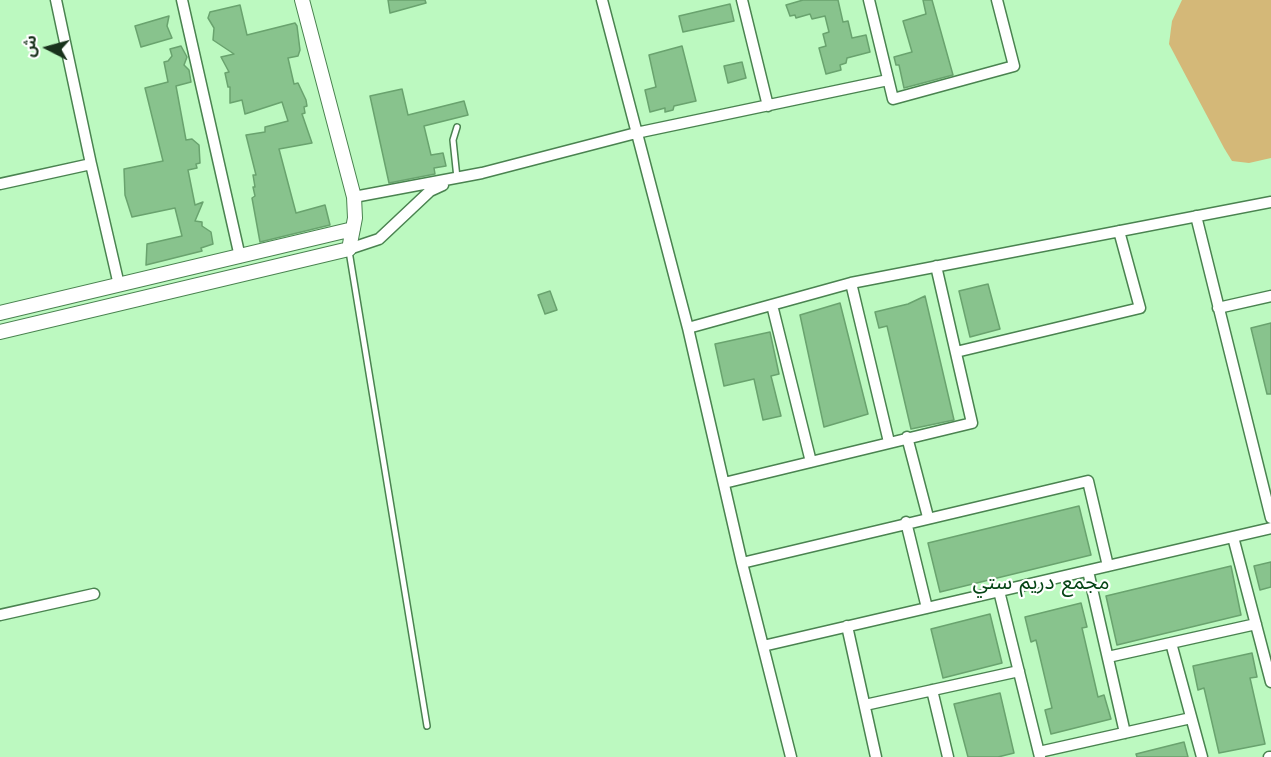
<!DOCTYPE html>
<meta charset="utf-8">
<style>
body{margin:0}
#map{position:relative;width:1271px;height:757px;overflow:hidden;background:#bcf9c0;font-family:"Work Sans","Noto Sans Arabic",sans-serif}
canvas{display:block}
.north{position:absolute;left:18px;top:18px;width:60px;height:60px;-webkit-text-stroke:4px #fff;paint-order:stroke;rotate:276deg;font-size:16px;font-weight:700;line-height:24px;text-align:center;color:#19321c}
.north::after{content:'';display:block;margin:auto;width:21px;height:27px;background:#19321c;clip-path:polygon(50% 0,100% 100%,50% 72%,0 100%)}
</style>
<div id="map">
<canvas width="1271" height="757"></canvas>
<div class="north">ش</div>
</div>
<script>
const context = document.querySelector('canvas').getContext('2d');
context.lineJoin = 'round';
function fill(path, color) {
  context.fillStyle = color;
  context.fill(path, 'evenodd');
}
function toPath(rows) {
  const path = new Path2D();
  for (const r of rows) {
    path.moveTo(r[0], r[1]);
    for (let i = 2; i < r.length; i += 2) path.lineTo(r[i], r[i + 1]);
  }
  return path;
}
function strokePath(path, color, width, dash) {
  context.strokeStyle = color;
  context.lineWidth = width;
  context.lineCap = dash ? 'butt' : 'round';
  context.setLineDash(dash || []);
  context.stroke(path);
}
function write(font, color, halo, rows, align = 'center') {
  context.font = font + ' "Work Sans","Noto Sans Arabic",sans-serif';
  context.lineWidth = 4.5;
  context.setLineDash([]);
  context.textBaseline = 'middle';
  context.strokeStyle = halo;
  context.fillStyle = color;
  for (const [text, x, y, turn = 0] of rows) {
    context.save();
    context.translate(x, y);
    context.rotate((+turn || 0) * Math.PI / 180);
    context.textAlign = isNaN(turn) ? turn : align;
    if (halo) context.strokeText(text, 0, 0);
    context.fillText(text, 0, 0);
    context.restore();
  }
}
const green = toPath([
 [1182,0,1271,0,1271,158,1249,163,1232,161,1224,148,1169,44,1172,21]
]);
const building = toPath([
 [388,0,425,0,426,3,390,13,388,0],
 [803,0,838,0,843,22,848,21,852,38,866,35,870,52,847,58,846,63,840,65,841,70,826,74,819,48,826,46,823,34,829,32,825,16,812,19,810,14,796,18,795,15,790,16,786,5,803,0],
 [923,0,932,0,953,75,904,88,899,65,896,65,894,57,912,52,903,21,926,14,923,0],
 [730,4,734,21,683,32,679,16,730,4],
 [240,5,247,35,295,23,297,26,300,50,298,56,288,58,294,84,298,83,306,100,307,106,304,107,305,113,302,114,312,143,279,149,296,213,325,205,330,225,260,242,252,198,255,196,253,187,255,187,253,175,256,175,246,135,265,132,265,127,288,121,282,102,245,114,242,100,230,103,230,87,228,87,225,73,229,72,221,57,234,54,213,40,214,28,208,18,210,12,240,5],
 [169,16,167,26,172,38,141,47,135,26,169,16],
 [181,46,187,57,184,65,189,70,191,82,176,86,186,140,192,139,199,145,200,163,196,164,197,168,188,170,195,205,203,202,195,221,202,222,202,226,211,232,213,244,201,248,202,251,146,265,147,244,182,236,175,208,132,217,125,195,124,169,163,161,145,88,168,82,164,62,168,61,172,56,170,49,181,46],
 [682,46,696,101,674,106,673,110,665,112,665,108,650,112,645,90,656,87,649,55,682,46],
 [742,62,746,78,728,83,724,66,742,62],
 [402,89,408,115,464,101,468,115,424,126,431,155,443,153,446,166,434,168,435,174,389,183,370,96,402,89],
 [988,284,1000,329,970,337,959,291,988,284],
 [550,291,557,310,545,314,538,295,550,291],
 [925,296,954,420,911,429,887,326,879,328,875,312,908,304,925,296],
 [840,303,868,414,824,427,800,315,840,303],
 [1271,323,1271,394,1267,394,1251,328,1271,323],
 [770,332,779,374,771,376,781,416,763,420,754,379,724,386,715,344,770,332],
 [1079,506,1091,555,940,592,928,543,1079,506],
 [1271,562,1271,587,1260,590,1254,566,1271,562],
 [1231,566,1241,615,1117,645,1106,596,1231,566],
 [1081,603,1087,627,1082,628,1098,697,1104,695,1111,719,1051,734,1045,710,1052,708,1036,640,1031,642,1025,617,1081,603],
 [990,614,1002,663,943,678,931,629,990,614],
 [1252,653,1257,677,1250,678,1265,744,1219,753,1204,688,1198,690,1193,666,1252,653],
 [1000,693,1014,753,998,757,968,757,954,704,1000,693],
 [1184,742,1188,757,1137,757,1136,754,1184,742]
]);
const lane = toPath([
 [457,127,453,140,457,178],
 [349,251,427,726]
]);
const street = toPath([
 [56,0,91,164],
 [182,0,240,257],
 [602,0,688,328,742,563,791,757],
 [742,0,768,106],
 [869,0,893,99,1014,66,997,0],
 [0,184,91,164,119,285],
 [354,197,482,173,636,133,888,80],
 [1196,216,1271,518],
 [349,249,379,239,430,191,443,185],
 [851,283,889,442],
 [772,305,811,462],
 [1218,308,1271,296],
 [688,328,851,283,1271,202],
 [956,352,1140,308,1119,231],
 [907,437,928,517],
 [724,483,972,423,936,266],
 [906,522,927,608],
 [1233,537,1271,682],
 [742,563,1088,481,1108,566],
 [1088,571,1125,733],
 [999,591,1040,757],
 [0,615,94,594],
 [847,626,876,757],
 [1171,643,1202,757],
 [763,646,1271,528],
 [1108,657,1256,624],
 [932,690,948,757],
 [865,705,1019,671],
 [1039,752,1191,718],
 [1269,757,1271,757]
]);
const secondary = toPath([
 [0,313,353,229],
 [0,332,349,249,355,218,354,197,302,0]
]);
const neighbourhoodNames = [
 ["مجمع دريم ستي",1041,583]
];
fill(green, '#d4b878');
fill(building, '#88c38d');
strokePath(building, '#69a36e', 1.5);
strokePath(lane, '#4a8350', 8);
strokePath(street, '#4a8350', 13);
strokePath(secondary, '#4a8350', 16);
strokePath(lane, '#fff', 5);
strokePath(street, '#fff', 10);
strokePath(secondary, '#fff', 14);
write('21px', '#054515', '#fff', neighbourhoodNames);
</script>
